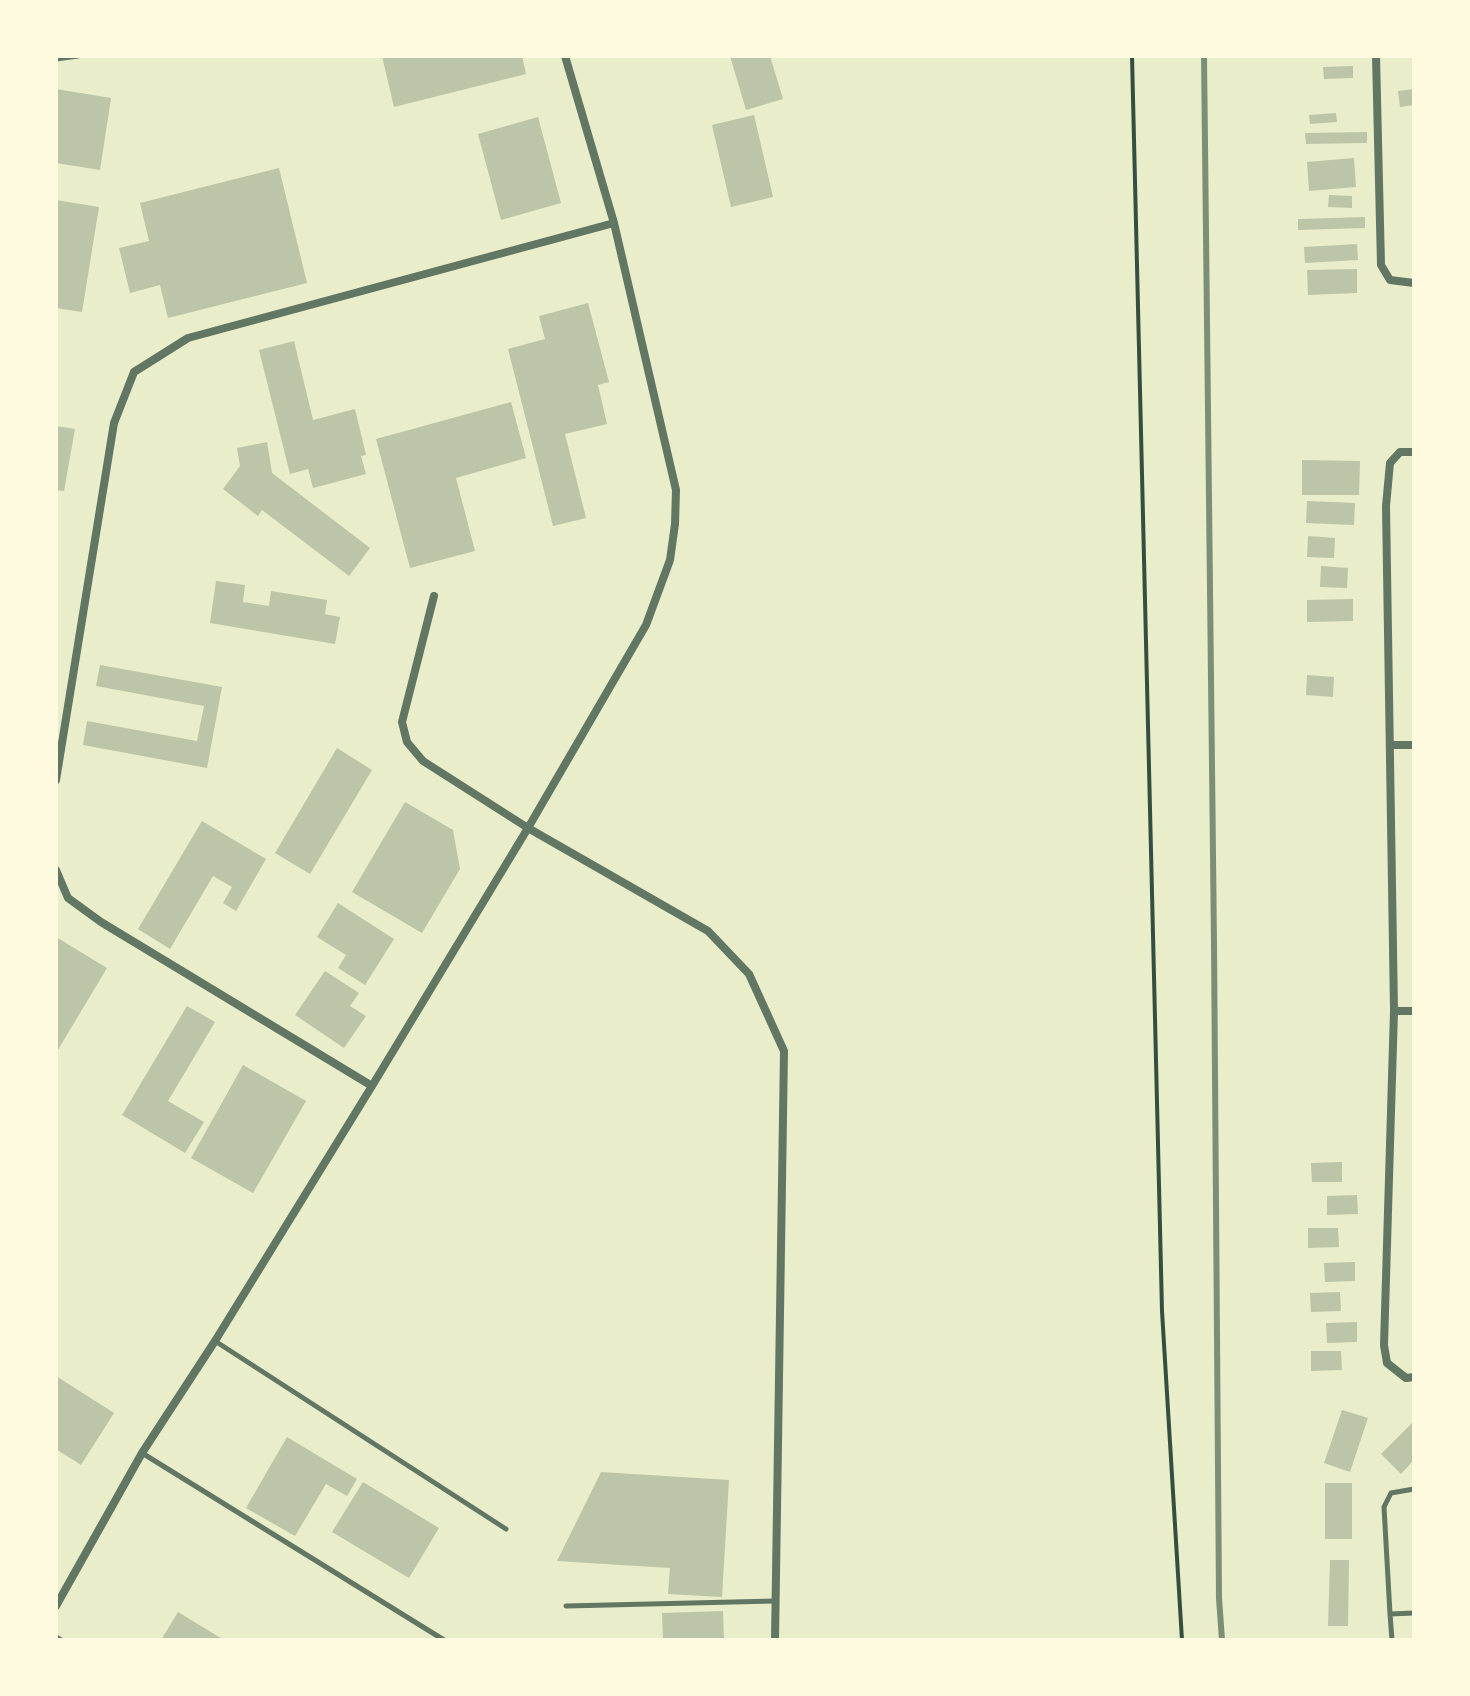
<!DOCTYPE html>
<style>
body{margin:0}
#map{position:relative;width:1470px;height:1696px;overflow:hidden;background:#e9edc9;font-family:"Nunito Sans",sans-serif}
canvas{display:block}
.frame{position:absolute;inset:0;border:58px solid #fefae0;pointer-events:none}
</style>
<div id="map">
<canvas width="1470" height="1696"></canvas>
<div class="frame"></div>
</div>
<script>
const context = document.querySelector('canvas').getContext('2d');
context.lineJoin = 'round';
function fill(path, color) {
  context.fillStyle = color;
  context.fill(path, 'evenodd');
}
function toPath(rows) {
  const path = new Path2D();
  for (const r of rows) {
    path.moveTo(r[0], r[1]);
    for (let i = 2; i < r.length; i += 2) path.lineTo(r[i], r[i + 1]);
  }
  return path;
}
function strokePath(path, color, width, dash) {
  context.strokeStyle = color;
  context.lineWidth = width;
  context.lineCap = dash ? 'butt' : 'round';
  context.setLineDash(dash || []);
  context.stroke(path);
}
const building = toPath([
 [382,56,522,56,526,74,394,107],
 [730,56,770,56,783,99,746,110],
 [1353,66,1353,78,1324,79,1323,67],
 [56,89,111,98,100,170,56,163],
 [1414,89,1414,105,1400,107,1398,91],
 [1336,113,1337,122,1310,124,1309,115],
 [754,115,773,197,731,207,712,125],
 [538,117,561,203,501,220,478,134],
 [1367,132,1367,143,1306,144,1305,133],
 [1354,158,1356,187,1309,191,1307,162],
 [279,168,307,283,168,318,160,285,130,293,119,248,149,241,140,203],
 [1329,195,1352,196,1352,208,1328,207],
 [56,200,99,207,82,312,56,308],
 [1365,217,1365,228,1298,230,1298,219],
 [1357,244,1358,260,1305,263,1304,247],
 [1357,269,1357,293,1308,295,1307,270],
 [588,303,609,382,598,385,607,424,565,434,586,518,553,526,508,349,545,339,539,316],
 [294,341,313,420,355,409,366,455,361,456,366,474,313,488,308,469,290,474,259,350],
 [511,402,526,458,456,478,475,551,410,568,376,439],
 [56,426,75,429,64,491,56,490],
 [267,442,272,473,370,548,349,576,262,510,258,516,223,489,240,466,237,448],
 [1302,460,1360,461,1359,495,1302,495],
 [1307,501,1355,503,1354,525,1306,523],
 [1308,536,1335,538,1334,558,1307,557],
 [1321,566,1348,568,1347,588,1320,587],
 [216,581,245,585,243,602,269,606,271,591,327,600,325,614,340,617,335,644,210,623],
 [1353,599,1353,621,1307,622,1307,600],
 [100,665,222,687,207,768,83,745,87,721,197,741,204,706,96,686],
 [1307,675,1334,677,1333,697,1306,695],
 [337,748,372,770,310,874,275,853],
 [405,802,453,830,460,869,422,933,352,892],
 [202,821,266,859,236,911,223,903,232,887,213,876,170,949,138,929],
 [338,903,394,939,365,985,338,968,346,955,317,937],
 [56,937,107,968,56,1053],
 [325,971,359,993,350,1006,366,1016,344,1048,295,1015],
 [187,1006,215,1022,168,1101,204,1122,185,1153,122,1115],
 [243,1065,306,1101,253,1193,191,1158],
 [1342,1162,1342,1182,1312,1182,1311,1163],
 [1357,1195,1358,1214,1327,1215,1327,1196],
 [1308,1228,1338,1228,1339,1247,1308,1248],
 [1355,1262,1355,1281,1325,1282,1324,1263],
 [1340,1292,1341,1311,1311,1312,1310,1293],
 [1357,1322,1357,1342,1327,1343,1326,1323],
 [1311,1351,1341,1351,1342,1370,1311,1371],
 [56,1376,114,1413,81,1465,56,1449],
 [1342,1410,1368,1418,1350,1472,1324,1463],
 [1414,1421,1414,1460,1401,1474,1381,1454],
 [287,1437,357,1479,347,1496,326,1484,295,1536,246,1508],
 [601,1472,729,1480,722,1597,668,1594,670,1568,557,1561],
 [363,1482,439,1528,409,1578,332,1532],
 [1325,1483,1352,1483,1352,1539,1325,1539],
 [1330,1560,1349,1560,1348,1626,1328,1626],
 [723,1611,724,1640,663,1640,662,1613],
 [178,1612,224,1640,161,1640]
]);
const path = toPath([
 [1132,56,1162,1311,1182,1640]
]);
const service = toPath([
 [56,59,78,56],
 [215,1341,506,1529],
 [142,1453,444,1640],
 [566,1606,775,1601],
 [1390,1614,1384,1507,1391,1493,1414,1489],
 [56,1637,61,1640],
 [1392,1640,1390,1614,1414,1613]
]);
const minor = toPath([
 [1376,56,1381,265,1390,280,1414,283],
 [1414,452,1400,452,1390,463,1386,506,1394,1011,1384,1345,1387,1363,1406,1378,1414,1377],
 [434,596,402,722,407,742,423,761,528,828,708,931,749,974,784,1051,775,1640],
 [1390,745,1414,745],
 [56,780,114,423,134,372,188,338,614,223],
 [56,870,68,898,101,922,372,1086],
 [1394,1011,1414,1011],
 [56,1606,142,1453,215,1341,372,1086,528,828,646,625,670,560,675,524,676,490,614,223,565,56]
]);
const rail = toPath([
 [1204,56,1214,943,1219,1598,1222,1640]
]);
fill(building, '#bcc5a7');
strokePath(path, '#344e41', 4);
strokePath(service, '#617663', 5);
strokePath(minor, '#617663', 8);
strokePath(rail, '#7c8e77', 6);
</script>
